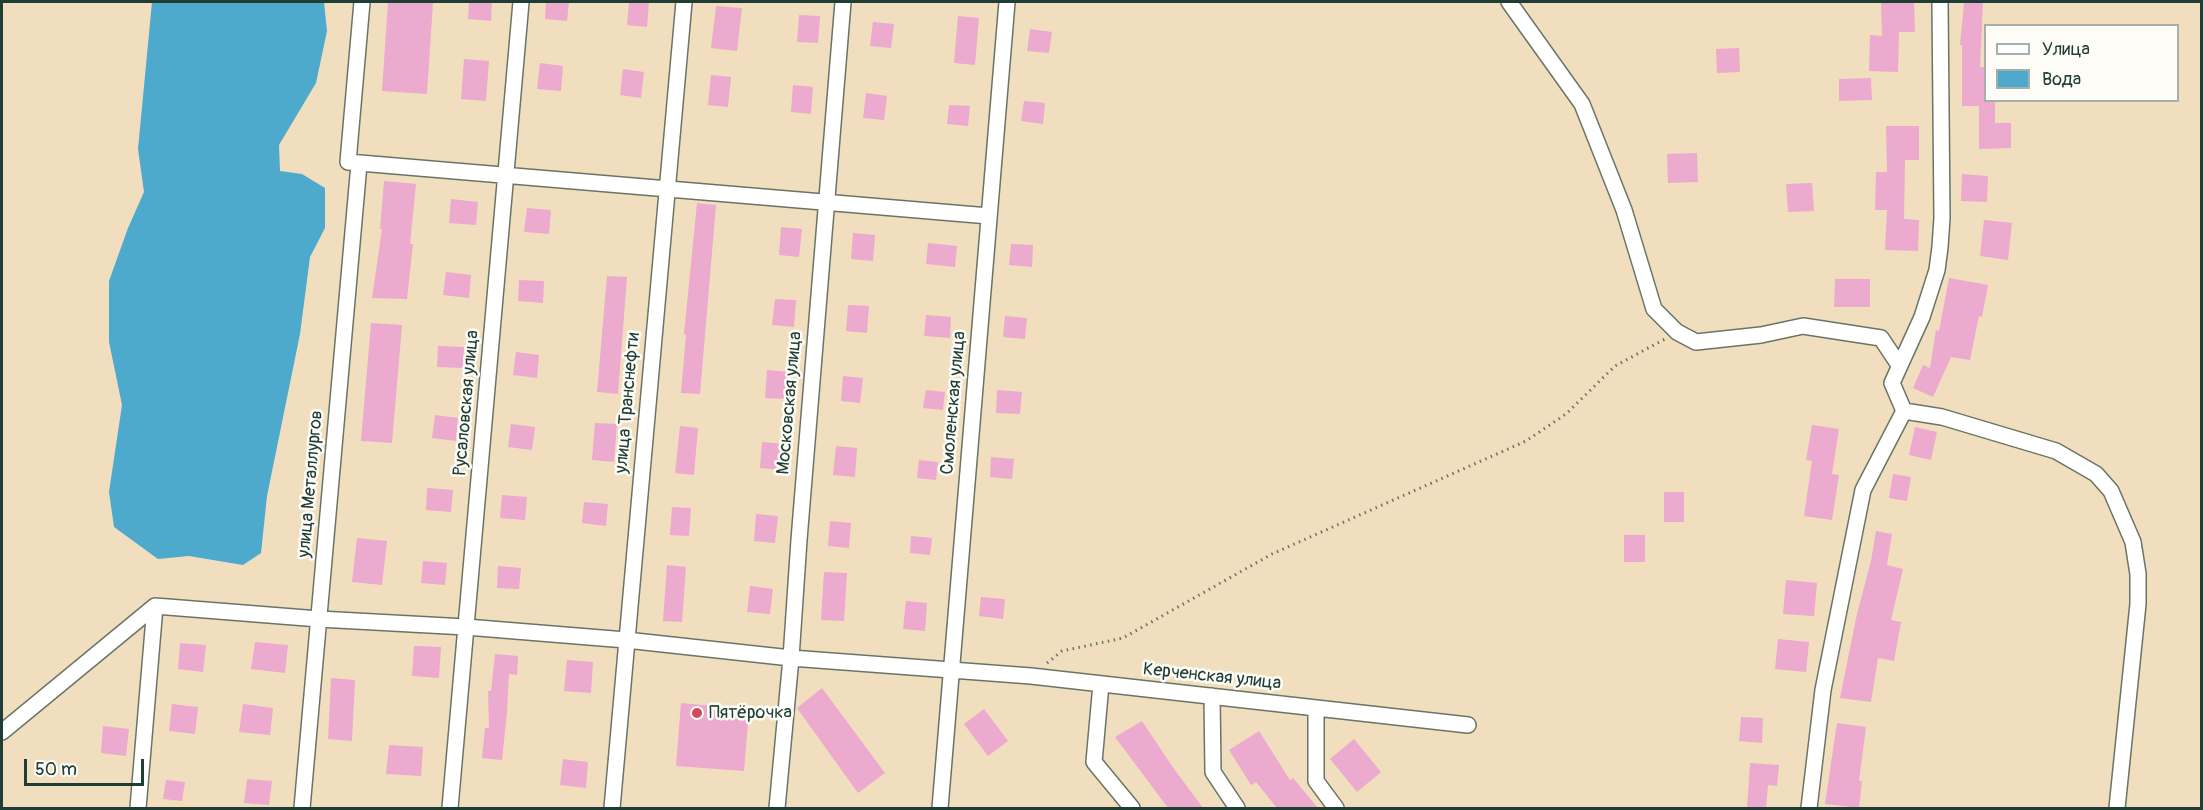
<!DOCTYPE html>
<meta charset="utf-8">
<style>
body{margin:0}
#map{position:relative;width:2203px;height:810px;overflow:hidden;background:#f1debf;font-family:Pangolin,sans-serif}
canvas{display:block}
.frame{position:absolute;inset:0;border:3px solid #1f3d34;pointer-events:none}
.legend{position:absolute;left:1984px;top:24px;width:195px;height:78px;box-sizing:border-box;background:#fdfcf7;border:2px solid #a4b0a9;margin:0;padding:8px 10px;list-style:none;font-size:18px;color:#1f3d34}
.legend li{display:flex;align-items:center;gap:12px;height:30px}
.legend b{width:30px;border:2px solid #a4b0a9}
.scale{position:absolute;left:24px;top:759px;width:120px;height:27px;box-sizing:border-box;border:3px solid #1f3d34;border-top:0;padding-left:8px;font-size:18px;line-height:21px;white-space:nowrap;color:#1f3d34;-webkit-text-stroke:4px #fdfcf7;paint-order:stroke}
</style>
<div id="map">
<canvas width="2203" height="810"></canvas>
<div class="frame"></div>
<ul class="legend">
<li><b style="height:8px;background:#fff"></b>Улица</li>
<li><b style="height:16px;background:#4eaacc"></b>Вода</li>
</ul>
<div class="scale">50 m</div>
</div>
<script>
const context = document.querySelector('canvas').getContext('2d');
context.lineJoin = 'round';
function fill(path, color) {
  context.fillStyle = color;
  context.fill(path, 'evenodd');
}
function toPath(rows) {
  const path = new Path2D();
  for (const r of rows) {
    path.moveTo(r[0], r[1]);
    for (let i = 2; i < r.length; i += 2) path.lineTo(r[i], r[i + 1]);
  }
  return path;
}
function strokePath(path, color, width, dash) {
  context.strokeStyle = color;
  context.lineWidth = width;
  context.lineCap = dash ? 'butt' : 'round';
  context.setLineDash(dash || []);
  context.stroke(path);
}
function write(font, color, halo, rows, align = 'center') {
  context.font = font + ' Pangolin,sans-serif';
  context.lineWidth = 5;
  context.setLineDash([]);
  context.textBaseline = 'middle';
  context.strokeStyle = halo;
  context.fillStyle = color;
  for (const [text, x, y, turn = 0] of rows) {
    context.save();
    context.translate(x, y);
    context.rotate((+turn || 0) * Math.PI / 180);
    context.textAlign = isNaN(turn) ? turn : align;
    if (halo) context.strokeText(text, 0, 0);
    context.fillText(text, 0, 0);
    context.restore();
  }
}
const water = toPath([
 [152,2,324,2,327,31,316,83,279,145,280,171,302,174,325,188,325,228,310,257,300,334,267,496,261,553,243,565,189,556,158,559,114,527,109,492,122,405,109,342,109,281,128,228,144,192,138,149]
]);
const building = toPath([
 [388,2,433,2,427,94,382,91],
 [469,2,492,2,491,21,468,19],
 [546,2,569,2,567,21,545,19],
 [629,2,649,2,647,27,627,25],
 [1881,2,1914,2,1915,32,1899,32,1898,72,1869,71,1870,35,1882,36],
 [1964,2,1983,2,1980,67,1986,67,1986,100,1995,100,1995,123,2011,123,2011,148,1979,149,1979,106,1962,106,1962,45,1960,45],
 [716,6,742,8,737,51,711,48],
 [799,15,820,16,818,43,797,42],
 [958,16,979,18,975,65,954,63],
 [873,22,894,24,891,48,870,46],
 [1030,29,1052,32,1049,53,1027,51],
 [1739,48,1740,72,1717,73,1716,49],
 [464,59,489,61,486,101,461,99],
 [540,63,563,66,561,91,537,89],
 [623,69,644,72,641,98,620,95],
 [711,75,731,77,728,107,708,105],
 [1871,78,1872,100,1839,101,1839,79],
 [793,85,813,87,811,114,791,112],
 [866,93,887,96,884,120,863,118],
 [1024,101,1045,103,1043,124,1021,121],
 [949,105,970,106,968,126,947,124],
 [1886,126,1919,126,1919,160,1905,160,1904,219,1919,220,1918,251,1885,250,1887,210,1875,210,1876,172,1887,172],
 [1697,153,1698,182,1668,183,1667,154],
 [1962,174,1988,176,1987,202,1961,201],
 [384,181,416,184,410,244,413,244,407,299,372,298,382,229,380,229],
 [1812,183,1814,211,1788,212,1786,184],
 [451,199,478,202,476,225,449,223],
 [697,203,716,205,700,394,681,393,686,335,684,334],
 [527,208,551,210,549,234,524,232],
 [1984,220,2012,223,2008,260,1980,256],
 [781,227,802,229,799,257,779,255],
 [853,233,875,235,873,261,851,259],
 [928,243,957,246,955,267,926,264],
 [1011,244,1033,245,1032,267,1009,265],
 [446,272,471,275,469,298,443,295],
 [607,276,627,277,618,394,597,392],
 [1949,278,1988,285,1982,317,1979,316,1970,360,1951,357,1933,397,1913,388,1923,365,1930,368,1936,330,1939,331],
 [1835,279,1870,279,1870,307,1834,307],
 [519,280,544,281,543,303,518,301],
 [775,299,796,300,794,327,772,325],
 [848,305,869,306,867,333,846,331],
 [926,315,951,317,950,338,924,336],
 [1005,316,1027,318,1025,339,1003,337],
 [371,323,402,325,392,443,361,441],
 [438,346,464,347,463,368,437,367],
 [516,352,539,355,537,378,513,375],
 [767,370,789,372,787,399,765,398],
 [843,376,863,378,860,403,841,401],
 [926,390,945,392,943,410,923,408],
 [997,390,1022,392,1020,414,996,413],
 [435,415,458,418,456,441,432,438],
 [595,423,617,424,614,462,592,460],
 [511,424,535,427,532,450,508,447],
 [1812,425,1839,429,1832,474,1839,475,1832,520,1804,516,1812,461,1806,460],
 [680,426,698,428,694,475,675,473],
 [1915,427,1937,432,1931,460,1909,455],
 [762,442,784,444,781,470,760,468],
 [836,446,857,448,855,477,833,475],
 [991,457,1014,459,1012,479,990,477],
 [919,460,938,462,936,480,917,478],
 [1893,474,1911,477,1907,501,1889,498],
 [427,488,453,490,451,512,426,510],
 [1664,492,1684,492,1684,522,1664,522],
 [502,495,527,497,525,520,500,518],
 [584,502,608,504,606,526,582,523],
 [672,507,691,508,689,536,670,535],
 [756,514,778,516,775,543,754,541],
 [830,521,851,523,849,548,828,546],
 [1876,531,1892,534,1887,565,1903,569,1891,620,1901,622,1894,661,1878,658,1871,702,1840,698,1857,614,1871,561],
 [1624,535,1645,535,1645,562,1624,562],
 [911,536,932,538,930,555,910,553],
 [357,538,387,541,382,585,352,582],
 [423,561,447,563,445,585,421,583],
 [667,565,686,567,682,622,663,621],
 [498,566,521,568,519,589,497,588],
 [824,572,847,573,844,621,821,620],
 [1786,580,1817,583,1814,616,1783,614],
 [750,586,773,589,770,614,747,612],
 [981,597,1005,599,1003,619,979,616],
 [906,601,927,603,925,631,903,629],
 [1778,639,1809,642,1806,672,1775,669],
 [255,642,288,645,285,673,251,669],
 [180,643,206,645,203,672,178,669],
 [414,646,441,647,439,678,412,676],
 [495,654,518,656,517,675,509,674,507,712,502,760,482,758,485,728,489,728,488,691,491,691],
 [567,660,593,662,591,693,564,691],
 [331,678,355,680,352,741,328,739],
 [822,688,885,773,858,793,797,708],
 [681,703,749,709,744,771,676,766],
 [172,704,198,707,195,734,169,731],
 [243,704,273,708,270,735,239,732],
 [984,709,1008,741,988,756,964,724],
 [1741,717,1763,718,1762,743,1739,741],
 [1142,721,1172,766,1203,808,1168,808,1115,737],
 [1837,723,1866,727,1859,781,1862,781,1859,808,1825,804],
 [103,726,129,729,126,756,101,753],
 [1259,731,1290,780,1293,778,1318,808,1277,808,1256,782,1251,785,1229,750],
 [1354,739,1381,772,1357,792,1330,759],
 [389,745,423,747,421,776,386,774],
 [563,759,588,762,586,788,560,785],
 [1750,763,1779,765,1777,786,1768,785,1766,808,1747,808],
 [247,779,272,781,269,805,244,803],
 [166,780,185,782,182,801,163,799]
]);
const path = toPath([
 [1047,663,1062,651,1123,638,1272,554,1526,441,1566,414,1615,366,1665,339]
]);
const minor = toPath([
 [362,2,348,162,989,216],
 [1509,2,1582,104,1624,210,1654,309,1677,332,1696,342,1761,335,1803,326,1881,338,1899,365],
 [1940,2,1942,218,1940,247,1937,270,1922,317,1892,383,1904,411,1942,417,2056,451,2096,474,2111,491,2133,542,2138,574,2138,604,2117,808],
 [1101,684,1094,762,1132,808],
 [1212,696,1213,772,1237,808],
 [1316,708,1316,781,1336,808],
 [2,732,155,606,319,619,466,627,626,640,791,658,1031,676,1468,725],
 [138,808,155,606],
 [302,808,359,164],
 [450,808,521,2],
 [612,808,684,2],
 [777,808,791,658,799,540,843,2],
 [940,808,1007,2],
 [1809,808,1823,690,1863,490,1904,411]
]);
const markers = [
 [697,713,6,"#d1495b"]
];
const streetNames = [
 ["Русаловская улица",467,403,-85],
 ["улица Транснефти",628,403,-85],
 ["Московская улица",790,403,-85],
 ["Смоленская улица",954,403,-85],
 ["улица Металлургов",311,484,-85],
 ["Керченская улица",1212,677,6]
];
const poiNames = [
 ["Пятёрочка",709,713]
];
fill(water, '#4eaacc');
fill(building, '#ebaace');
strokePath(minor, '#687565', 18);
strokePath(path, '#687565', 3, [1.5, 4.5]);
strokePath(minor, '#fff', 15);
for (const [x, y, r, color] of markers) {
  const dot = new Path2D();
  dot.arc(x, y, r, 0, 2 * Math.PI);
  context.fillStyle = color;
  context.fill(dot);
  strokePath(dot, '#fdfcf7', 2);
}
write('18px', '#1f3d34', '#fdfcf7', streetNames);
write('18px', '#1f3d34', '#fdfcf7', poiNames, 'left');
</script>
